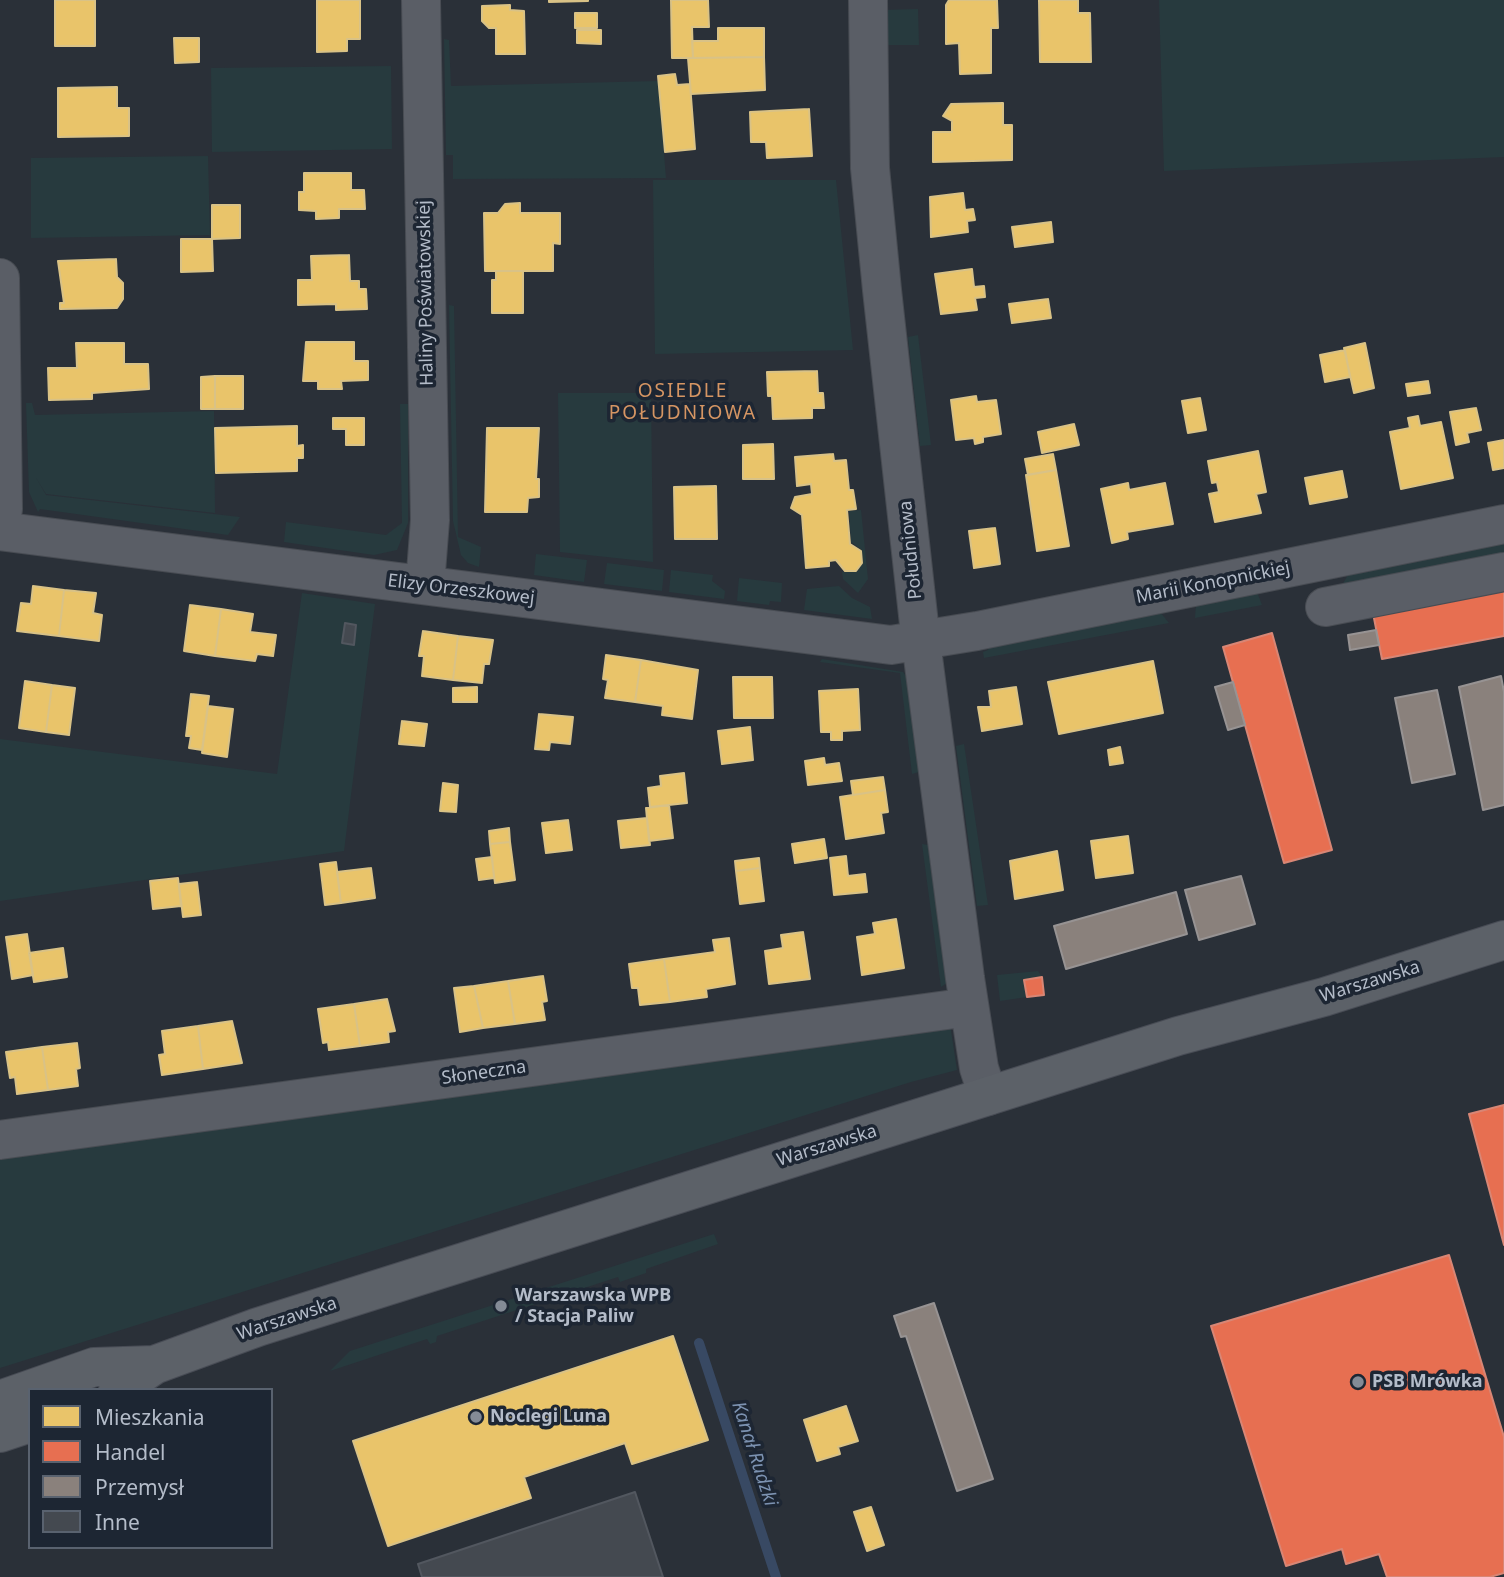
<!DOCTYPE html>
<meta charset="utf-8">
<style>
body{margin:0}
#map{position:relative;width:1504px;height:1577px;overflow:hidden;background:#2a3038;font-family:"Noto Sans",sans-serif}
canvas{display:block}
.legend{position:absolute;left:28px;top:1388px;width:245px;height:161px;box-sizing:border-box;background:#1d2633;border:2px solid #59626f;margin:0;padding:9px 12px;list-style:none;font-size:21px;color:#b4bcc9}
.legend li{display:flex;align-items:center;gap:14px;height:35px}
.legend b{width:35px;border:2px solid #59626f}
</style>
<div id="map">
<canvas width="1504" height="1577"></canvas>
<ul class="legend">
<li><b style="height:19px;background:#e9c46a"></b>Mieszkania</li>
<li><b style="height:19px;background:#e76f51"></b>Handel</li>
<li><b style="height:19px;background:#8a817c"></b>Przemysł</li>
<li><b style="height:19px;background:#444950"></b>Inne</li>
</ul>
</div>
<script>
const context = document.querySelector('canvas').getContext('2d');
context.lineJoin = 'round';
function fill(path, color) {
  context.fillStyle = color;
  context.fill(path, 'evenodd');
}
function toPath(rows) {
  const path = new Path2D();
  for (const r of rows) {
    path.moveTo(r[0], r[1]);
    for (let i = 2; i < r.length; i += 2) path.lineTo(r[i], r[i + 1]);
  }
  return path;
}
function strokePath(path, color, width, dash) {
  context.strokeStyle = color;
  context.lineWidth = width;
  context.lineCap = dash ? 'butt' : 'round';
  context.setLineDash(dash || []);
  context.stroke(path);
}
function write(font, color, halo, rows, align = 'center') {
  context.font = font + ' "Noto Sans",sans-serif';
  context.lineWidth = 7;
  context.setLineDash([]);
  context.textBaseline = 'middle';
  context.strokeStyle = halo;
  context.fillStyle = color;
  for (const [text, x, y, turn = 0] of rows) {
    context.save();
    context.translate(x, y);
    context.rotate((+turn || 0) * Math.PI / 180);
    context.textAlign = isNaN(turn) ? turn : align;
    if (halo) context.strokeText(text, 0, 0);
    context.fillText(text, 0, 0);
    context.restore();
  }
}
const green = toPath([
 [1159,0,1504,0,1504,157,1164,171],
 [918,9,919,45,882,45,882,10],
 [444,39,449,40,451,86,658,81,666,178,453,179,453,155,446,155],
 [391,66,392,149,212,152,211,68],
 [208,156,210,235,31,238,31,158],
 [653,180,836,180,853,350,655,354],
 [449,305,454,306,458,537,481,547,479,567,468,563,461,555,453,521],
 [918,335,931,445,920,446,908,337],
 [558,393,651,393,653,562,560,552],
 [26,403,32,403,35,415,214,411,215,513,46,494,35,476,46,495,240,517,228,535,40,509,38,512,29,492],
 [400,404,408,404,408,523,397,550,374,555,284,542,286,522,386,535,402,523],
 [861,510,868,579,858,593,843,579,842,572,857,571,863,562,862,550,851,542,849,511],
 [1504,538,1504,556,1340,589,1350,571],
 [536,554,587,560,584,582,534,575],
 [607,563,664,570,662,591,604,584],
 [671,570,713,575,712,581,725,591,724,599,669,592],
 [739,578,782,583,781,602,770,601,769,605,737,601],
 [839,586,852,598,870,607,872,619,804,610,807,589],
 [1257,592,1262,605,1195,618,1196,604],
 [302,593,375,604,344,851,0,901,0,739,277,774],
 [1160,612,1169,623,984,658,983,652,988,650,987,641],
 [822,659,903,672,906,676,919,772,912,774,900,673,820,662],
 [964,744,988,905,977,906,956,746],
 [922,844,928,845,947,983,941,987],
 [1038,971,1042,977,1025,980,1027,997,1000,1001,997,975],
 [950,1024,957,1070,911,1082,0,1368,0,1159],
 [714,1234,718,1244,646,1269,646,1273,620,1282,618,1277,437,1336,436,1342,430,1344,427,1339,330,1371,350,1351]
]);
const homes = toPath([
 [55,0,95,0,95,46,55,46,55,0],
 [317,0,360,0,360,39,347,39,347,51,317,52,317,0],
 [549,0,588,0,588,1,549,2,549,0],
 [671,0,708,0,709,27,692,27,693,58,672,58,671,0],
 [949,0,997,0,998,28,991,28,991,73,960,74,959,43,946,44,946,5,949,0],
 [1039,0,1078,0,1078,13,1090,13,1091,62,1040,62,1039,0],
 [510,5,510,10,524,11,525,54,496,54,496,28,489,28,482,21,482,6,510,5],
 [575,13,597,13,597,28,575,28,575,13],
 [718,28,764,28,764,57,693,58,692,41,718,41,718,28],
 [577,30,601,30,601,44,577,43,577,30],
 [174,38,199,38,199,62,175,63,174,38],
 [764,57,765,90,691,94,688,58,764,57],
 [675,74,677,85,690,84,695,149,665,152,658,76,675,74],
 [117,87,117,108,129,108,129,136,58,137,58,88,117,87],
 [1003,103,1003,125,1012,125,1012,160,933,162,933,132,952,132,952,121,943,116,951,104,1003,103],
 [809,109,812,156,767,158,766,142,751,142,750,112,809,109],
 [304,173,351,173,351,190,364,190,365,209,339,209,339,218,316,219,316,211,299,210,299,192,304,192,304,173],
 [963,193,965,210,973,209,975,220,967,221,968,232,931,237,930,197,963,193],
 [520,203,520,213,560,213,560,244,553,243,553,271,485,271,484,213,498,213,505,204,520,203],
 [212,205,240,205,240,238,212,239,212,205],
 [1051,222,1053,242,1015,247,1012,227,1051,222],
 [181,239,212,239,213,271,181,272,181,239],
 [349,255,350,281,359,281,359,289,366,289,367,309,336,310,336,304,298,305,298,280,312,280,311,256,349,255],
 [116,259,117,277,123,283,123,299,117,308,60,309,60,303,64,303,58,261,116,259],
 [972,269,974,287,984,286,985,297,975,298,977,310,941,314,935,274,972,269],
 [496,271,523,271,523,313,492,313,492,280,496,280,496,271],
 [1048,299,1051,318,1012,323,1009,304,1048,299],
 [306,342,354,342,354,361,368,361,368,380,341,381,342,389,318,389,318,381,303,381,306,342],
 [76,343,124,343,124,364,148,364,149,389,92,393,92,399,49,400,48,368,77,368,76,343],
 [1365,343,1374,388,1354,393,1344,348,1365,343],
 [1345,350,1350,377,1325,382,1320,355,1345,350],
 [817,371,818,393,823,393,824,408,812,408,812,418,773,419,772,396,768,396,767,372,817,371],
 [215,376,243,376,243,409,215,409,215,376],
 [215,376,215,409,201,409,201,377,215,376],
 [1428,381,1430,393,1408,396,1406,384,1428,381],
 [976,396,977,402,996,400,1001,434,983,437,983,442,975,444,974,438,956,440,951,400,976,396],
 [1200,398,1206,430,1188,433,1182,401,1200,398],
 [1476,408,1481,430,1467,433,1469,442,1456,445,1450,412,1476,408],
 [1418,416,1420,426,1441,422,1453,478,1401,489,1390,432,1410,428,1408,418,1418,416],
 [333,418,364,418,364,445,346,445,346,429,333,429,333,418],
 [1074,424,1079,445,1042,453,1038,432,1074,424],
 [297,426,297,446,303,445,303,458,297,458,297,471,216,473,215,428,297,426],
 [487,428,539,428,536,479,539,479,539,497,528,498,527,512,485,512,487,428],
 [1504,440,1504,468,1493,470,1488,443,1504,440],
 [773,444,774,479,743,479,743,445,773,444],
 [1258,451,1266,492,1256,494,1261,513,1215,522,1209,494,1219,492,1217,482,1212,483,1208,461,1258,451],
 [833,454,834,461,846,460,849,490,853,490,856,509,847,510,850,544,861,551,862,563,856,571,845,571,836,560,829,561,829,566,806,568,802,515,791,508,795,497,812,494,811,484,797,486,795,457,833,454],
 [1053,454,1056,470,1028,475,1025,459,1053,454],
 [1056,470,1069,546,1037,551,1026,475,1056,470],
 [1342,471,1347,497,1310,504,1305,478,1342,471],
 [1128,483,1129,490,1165,483,1173,524,1127,532,1128,539,1112,543,1101,489,1128,483],
 [716,486,717,539,675,539,674,487,716,486],
 [995,528,1000,564,974,568,969,531,995,528],
 [33,586,64,590,59,636,17,631,21,603,31,604,33,586],
 [64,590,96,593,93,613,102,615,99,641,59,636,64,590],
 [190,605,221,609,215,656,184,651,190,605],
 [221,609,253,614,250,632,276,635,273,656,257,654,255,661,215,656,221,609],
 [423,631,458,636,453,680,422,676,424,656,419,656,423,631],
 [458,636,493,640,489,664,484,664,482,683,453,680,458,636],
 [606,655,641,660,635,702,605,698,608,680,603,679,606,655],
 [641,660,698,670,692,719,662,715,663,706,635,702,641,660],
 [1153,661,1163,713,1059,734,1048,682,1153,661],
 [733,677,772,677,773,718,734,718,733,677],
 [25,681,52,685,46,732,19,728,25,681],
 [52,685,75,688,69,735,46,732,52,685],
 [477,687,477,702,453,702,453,688,477,687],
 [1016,687,1022,724,982,731,978,707,991,707,989,691,1016,687],
 [858,689,860,730,842,731,842,740,831,740,831,732,821,732,819,691,858,689],
 [191,694,209,696,202,750,189,748,191,736,186,736,191,694],
 [208,706,233,709,227,757,202,753,208,706],
 [539,714,573,717,570,744,550,742,549,750,535,749,539,714],
 [402,721,427,724,424,746,399,744,402,721],
 [750,727,753,760,722,764,718,731,750,727],
 [1120,747,1123,763,1110,765,1108,750,1120,747],
 [824,758,825,765,839,763,842,781,808,785,805,761,824,758],
 [684,773,687,803,650,807,648,788,661,786,660,776,684,773],
 [883,777,885,790,853,795,851,781,883,777],
 [443,783,458,785,456,812,440,811,443,783],
 [885,790,888,812,881,813,884,833,846,839,840,797,885,790],
 [669,805,673,838,649,841,646,808,669,805],
 [647,818,650,845,621,848,618,821,647,818],
 [568,820,572,850,546,853,542,823,568,820],
 [509,828,510,842,490,844,489,831,509,828],
 [1128,836,1133,873,1096,878,1091,841,1128,836],
 [824,839,827,858,795,863,792,844,824,839],
 [510,842,515,880,495,883,490,844,510,842],
 [1057,851,1063,890,1015,899,1010,861,1057,851],
 [846,856,848,876,865,874,867,892,834,895,830,858,846,856],
 [492,857,494,878,479,880,476,859,492,857],
 [759,858,760,868,736,871,735,861,759,858],
 [336,862,341,903,325,905,320,864,336,862],
 [371,868,375,898,341,903,337,872,371,868],
 [760,868,764,901,740,904,736,871,760,868],
 [178,878,181,906,153,909,150,881,178,878],
 [197,882,201,915,183,917,179,884,197,882],
 [896,919,904,968,862,975,857,937,875,934,873,923,896,919],
 [803,932,810,979,769,984,765,951,783,948,781,935,803,932],
 [27,934,33,975,12,979,6,937,27,934],
 [729,938,735,984,706,989,707,997,670,1002,664,959,715,952,713,940,729,938],
 [63,948,67,977,34,982,29,953,63,948],
 [664,959,670,1002,640,1005,638,988,632,988,629,964,664,959],
 [543,976,547,1001,542,1002,545,1020,515,1024,508,981,543,976],
 [508,981,515,1024,483,1028,474,986,508,981],
 [474,986,483,1028,460,1032,454,988,474,986],
 [387,999,395,1031,388,1032,389,1042,360,1046,354,1004,387,999],
 [354,1004,360,1046,329,1050,328,1042,323,1043,318,1009,354,1004],
 [232,1021,242,1063,203,1069,198,1026,232,1021],
 [198,1026,203,1069,162,1075,159,1055,165,1054,162,1031,198,1026],
 [77,1043,80,1068,76,1069,78,1086,48,1090,42,1047,77,1043],
 [42,1047,48,1090,17,1094,15,1077,10,1078,6,1052,42,1047],
 [673,1336,708,1440,632,1464,625,1443,524,1477,531,1498,388,1546,353,1441,673,1336],
 [846,1406,858,1441,838,1447,840,1454,817,1461,804,1420,846,1406],
 [871,1507,884,1545,867,1551,854,1512,871,1507]
]);
const shops = toPath([
 [1504,588,1504,636,1382,659,1373,613,1504,588],
 [1272,633,1332,850,1284,863,1223,647,1272,633],
 [1042,977,1044,995,1027,997,1024,980,1042,977],
 [1504,1105,1504,1245,1469,1114,1504,1105],
 [1449,1255,1504,1437,1504,1573,1490,1577,1387,1577,1379,1554,1346,1564,1342,1549,1286,1566,1211,1326,1449,1255]
]);
const industry = toPath([
 [1376,630,1379,645,1350,650,1348,635,1376,630],
 [1501,676,1504,692,1504,805,1483,810,1459,687,1501,676],
 [1233,682,1245,725,1228,730,1215,687,1233,682],
 [1437,690,1455,774,1412,783,1395,698,1437,690],
 [1241,876,1255,924,1199,940,1185,890,1241,876],
 [1176,892,1187,934,1066,969,1054,926,1176,892],
 [934,1303,993,1479,957,1491,906,1336,901,1337,894,1316,934,1303]
]);
const stream = toPath([
 [699,1343,776,1577]
]);
const building = toPath([
 [345,623,356,625,354,645,342,643,345,623],
 [635,1492,663,1577,422,1577,418,1564,635,1492]
]);
const minor = toPath([
 [421,0,430,520,425,585],
 [868,0,870,168,882,290,921,642,965,978,979,1068,988,1096],
 [0,278,3,509,0,527],
 [0,531,891,645,977,631,1504,524],
 [1325,607,1504,572],
 [0,1140,969,1007]
]);
const major = toPath([
 [118,1390,154,1365,258,1327,1178,1036,1324,997,1504,940],
 [0,1400,94,1367,154,1365],
 [0,1433,30,1423]
]);
const markers = [
 [501,1306,7,"#848b96"],
 [1358,1382,7,"#848b96"],
 [476,1417,7,"#848b96"]
];
const streetNames = [
 ["Haliny Poświatowskiej",426,293,-91],
 ["Południowa",911,550,-96],
 ["Marii Konopnickiej",1213,583,-11],
 ["Elizy Orzeszkowej",461,590,7],
 ["Warszawska",1370,982,-17],
 ["Słoneczna",484,1073,-8],
 ["Warszawska",827,1146,-17],
 ["Warszawska",287,1319,-18]
];
const poiNames = [
 ["Warszawska WPB",515,1296],
 ["/ Stacja Paliw",515,1317],
 ["PSB Mrówka",1372,1382],
 ["Noclegi Luna",490,1417]
];
const neighbourhoodNames = [
 ["OSIEDLE",683,392],
 ["POŁUDNIOWA",683,414]
];
const waterNames = [
 ["Kanał Rudzki",754,1454,72]
];
fill(green, '#273a3e');
fill(homes, '#e9c46a');
strokePath(homes, '#d9c286', 2);
fill(shops, '#e76f51');
strokePath(shops, '#d88675', 2);
fill(industry, '#8a817c');
strokePath(industry, '#979393', 2);
strokePath(stream, '#384963', 10);
fill(building, '#444950');
strokePath(building, '#52575f', 2);
strokePath(minor, '#484c53', 40);
strokePath(major, '#484c55', 40);
strokePath(minor, '#5a5e66', 38);
strokePath(major, '#5c6168', 38);
for (const [x, y, r, color] of markers) {
  const dot = new Path2D();
  dot.arc(x, y, r, 0, 2 * Math.PI);
  context.fillStyle = color;
  context.fill(dot);
  strokePath(dot, '#1d2633', 2.5);
}
write('18px', '#b4bcc9', '#1d2633', streetNames);
write('bold 18px', '#b4bcc9', '#1d2633', poiNames, 'left');
context.letterSpacing = '2px';
write('19px', '#d59563', '#1d2633', neighbourhoodNames);
context.letterSpacing = '0px';
write('italic 19px', '#7c92b1', '#1d2633', waterNames);
</script>
